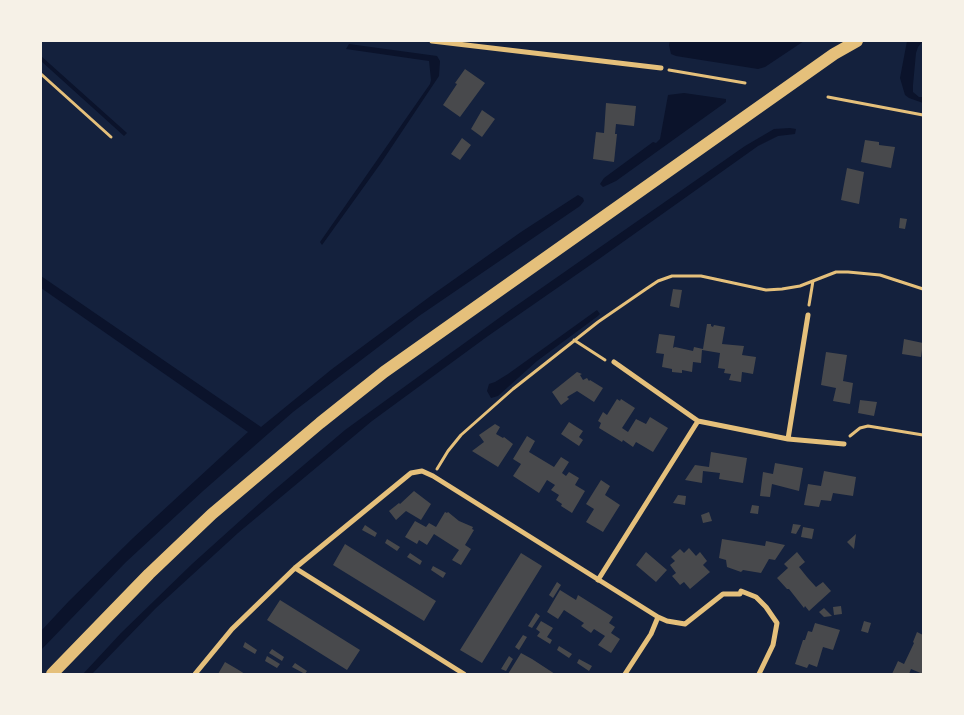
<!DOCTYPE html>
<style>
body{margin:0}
#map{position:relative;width:964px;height:715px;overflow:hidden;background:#14213d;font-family:Montserrat,sans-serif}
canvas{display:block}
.frame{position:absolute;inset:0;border:42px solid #f6f1e7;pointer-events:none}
</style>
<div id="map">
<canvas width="964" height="715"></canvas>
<div class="frame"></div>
</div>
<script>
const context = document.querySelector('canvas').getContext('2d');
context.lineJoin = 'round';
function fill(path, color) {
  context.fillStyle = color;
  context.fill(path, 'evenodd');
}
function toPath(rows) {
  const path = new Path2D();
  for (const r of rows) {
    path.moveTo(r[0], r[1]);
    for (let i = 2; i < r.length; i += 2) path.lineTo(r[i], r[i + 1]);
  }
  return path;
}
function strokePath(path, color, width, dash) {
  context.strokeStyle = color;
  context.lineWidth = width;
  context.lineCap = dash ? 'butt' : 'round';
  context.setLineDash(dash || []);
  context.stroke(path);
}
const water = toPath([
 [670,41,804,41,765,67,758,69,676,56,671,54,669,45],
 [907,41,923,41,918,47,916,53,913,85,913,92,919,97,923,97,923,103,909,98,905,95,900,78],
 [349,44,437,56,440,61,439,76,381,163,322,245,320,242,430,84,431,80,429,61,346,49],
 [41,56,127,133,124,136,41,61],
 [684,93,726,99,726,102,616,181,603,187,600,184,604,178,653,142,656,143,660,139,668,95],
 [790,128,796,129,795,134,778,136,758,146,599,259,488,336,372,421,238,533,156,608,92,674,83,674,121,633,192,564,272,492,345,430,510,310,745,146,774,129],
 [578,195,583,198,584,201,580,206,419,316,293,412,203,491,126,562,41,650,41,631,69,601,133,538,248,432,41,288,41,276,261,427,332,369,432,295,521,232],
 [597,310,600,314,598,316,537,361,498,396,491,398,487,391,489,384,495,382,508,374]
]);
const building = toPath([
 [465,69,485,83,460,117,443,105,457,84,455,83],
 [606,103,636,106,634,126,616,124,615,134,617,134,614,162,593,159,596,132,604,133],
 [482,110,495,119,482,137,471,129],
 [462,138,471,145,460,160,451,154],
 [865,140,879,142,879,145,895,147,891,168,861,162],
 [847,168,864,172,859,204,841,200],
 [900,218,907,219,905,229,899,228],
 [673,289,682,290,679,308,670,306],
 [707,324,711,324,711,326,713,327,714,325,725,327,722,344,744,346,742,355,756,357,753,374,742,372,741,382,729,380,731,374,724,373,725,369,718,368,720,353,702,350,701,363,693,362,692,372,682,370,682,373,672,372,672,369,662,367,664,354,656,353,659,334,675,336,673,348,675,347,693,351,694,347,703,349],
 [904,339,923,343,921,357,902,354],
 [826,352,847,355,843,381,853,383,850,404,833,401,836,388,821,385],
 [577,372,582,374,580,375,583,380,587,378,589,381,590,380,603,388,594,402,577,391,567,397,569,399,561,405,552,392],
 [617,399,620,401,621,399,635,408,622,428,628,432,636,419,646,424,650,417,668,428,653,452,636,442,633,447,623,440,622,442,599,428,601,423,598,421,603,412,607,415],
 [860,400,877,402,874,416,858,413],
 [569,422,583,431,579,437,583,440,579,446,561,434],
 [495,424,500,427,496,434,503,438,504,437,513,444,498,467,472,451,484,442,479,435],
 [527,436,535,441,529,452,554,467,561,457,569,462,562,473,566,476,569,472,579,478,575,485,585,491,572,513,561,506,562,504,556,500,559,495,551,490,555,485,547,480,539,493,513,476,521,464,513,459],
 [711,452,747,458,743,483,719,479,720,473,703,471,702,483,685,480,695,465,709,467],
 [775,463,803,468,799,491,772,484,770,497,760,496,763,472,773,474],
 [824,471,856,477,853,496,833,493,831,501,821,500,819,507,804,505,808,484,821,486],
 [601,480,610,486,605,495,620,505,603,532,586,522,594,509,586,504],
 [414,491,431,504,421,520,406,511,396,520,389,511,399,503,400,504],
 [678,495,686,496,685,505,673,503],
 [752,505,759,506,758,514,750,513],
 [445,512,447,513,448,512,459,521,473,527,472,529,474,530,465,545,471,549,461,565,452,560,459,550,434,534,427,545,419,540,417,544,405,537,415,521,426,527,429,523,436,527],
 [709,512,712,521,703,523,701,515],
 [793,524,801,525,796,534,791,533],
 [365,525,377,533,375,537,362,530],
 [803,527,814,529,812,539,801,537],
 [856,534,854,549,847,542],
 [387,539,400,547,397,551,385,543],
 [722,539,765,546,766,541,785,545,775,560,769,559,761,573,743,570,741,572,727,567,726,560,719,558],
 [345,544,436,601,424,621,333,565],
 [689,548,696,556,700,552,707,561,703,565,710,572,690,589,684,582,680,585,672,576,676,573,670,565,675,561,671,557,680,549,684,553],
 [646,552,667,570,656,582,636,565],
 [797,552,805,562,799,567,807,577,816,587,823,582,831,591,809,611,805,606,804,608,789,589,787,589,777,578,788,568,784,564],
 [410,553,422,561,420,565,407,557],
 [521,553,542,566,482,663,460,650],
 [433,566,446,573,443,578,431,570],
 [557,582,561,585,553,598,549,595],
 [560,590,576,600,578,595,613,617,609,623,615,627,611,633,620,639,611,653,598,645,605,636,594,629,591,633,581,626,584,623,564,610,558,619,547,612],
 [280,600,360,650,347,670,267,620],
 [841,606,842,614,834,615,833,607],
 [824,608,832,616,824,617,819,612],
 [536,613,540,616,532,628,528,626],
 [541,621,553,628,547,637,552,640,550,644,537,636,540,632,536,629],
 [864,621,871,623,868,633,861,631],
 [815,623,840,630,833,650,823,647,817,667,809,664,807,668,795,664,803,640,805,640,808,631,812,632],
 [917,632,923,635,923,674,911,669,909,674,892,674,898,661,904,664,914,643,913,642],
 [523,635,527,637,519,650,515,647],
 [245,642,257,650,255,654,243,647],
 [559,646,572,654,569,658,557,650],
 [272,649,284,657,282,661,269,653],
 [521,653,532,659,555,674,508,674],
 [267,656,280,664,277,668,265,661],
 [509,656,513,659,506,671,501,669],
 [579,659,592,666,589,671,577,663],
 [225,662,237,669,245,674,218,674],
 [295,663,307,671,305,674,292,667]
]);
const path = toPath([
 [669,70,745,83],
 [41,74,111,137],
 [828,97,923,115],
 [809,305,813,281],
 [574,340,605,360],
 [850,436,860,428,868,426,923,435],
 [437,469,448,451,461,435,513,389,598,322,646,289,658,281,672,276,701,276,766,290,782,289,800,286,836,272,848,272,880,275,923,289]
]);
const minor = toPath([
 [432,41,661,68],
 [614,362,698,421,788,439,844,444],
 [788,439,808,315],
 [295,568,464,674],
 [598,580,698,421],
 [658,617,667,621,685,624,723,594,740,594,741,591,756,597,766,607,777,623,773,645,759,674],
 [195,674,232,629,295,568,411,473,422,471,433,476,658,617,651,634,625,674]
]);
const primary = toPath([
 [52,674,149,574,212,514,320,423,384,372,834,54,857,41]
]);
fill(water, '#0b132b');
fill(building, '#48494c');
strokePath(path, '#e5c07b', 3);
strokePath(minor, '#e5c07b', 5);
strokePath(primary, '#e5c07b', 12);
</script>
